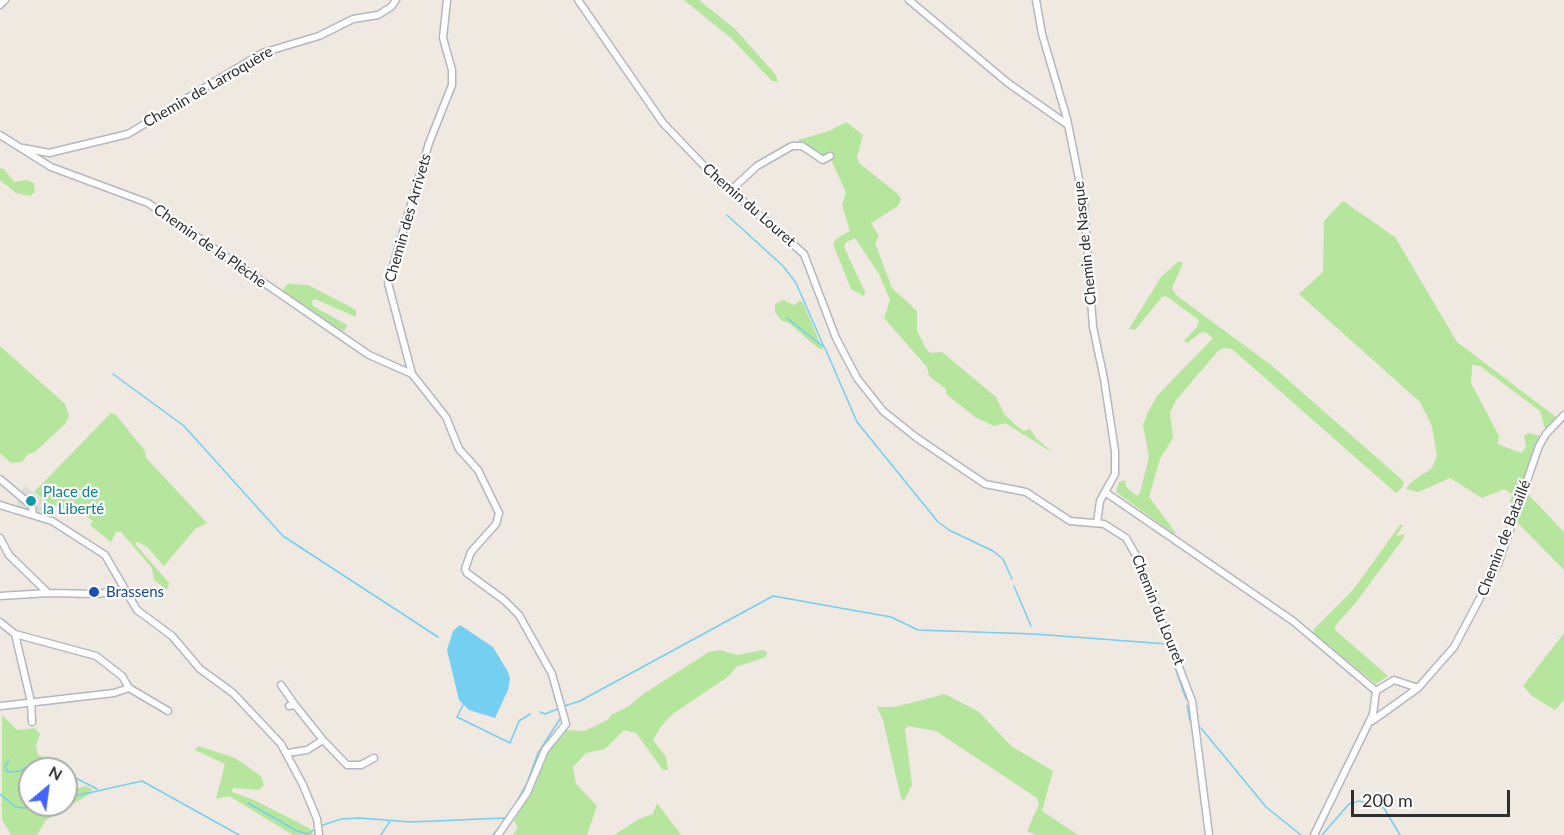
<!DOCTYPE html>
<meta charset="utf-8">
<style>
body{margin:0}
#map{position:relative;width:1564px;height:835px;overflow:hidden;background:#efe9e1;font-family:Lato,sans-serif}
canvas{display:block}
.north{position:absolute;left:18px;top:757px;width:60px;height:60px;box-sizing:border-box;background:#fff;border:2px solid #ababab;border-radius:50%;rotate:29deg;font-size:16px;font-weight:700;line-height:24px;text-align:center;color:#2e2e2e}
.north::after{content:'';display:block;margin:auto;width:21px;height:27px;background:#4264fb;clip-path:polygon(50% 0,100% 100%,50% 72%,0 100%)}
.scale{position:absolute;left:1351px;top:790px;width:159px;height:27px;box-sizing:border-box;border:3px solid #2e2e2e;border-top:0;padding-left:8px;font-size:18px;line-height:21px;white-space:nowrap;color:#2e2e2e;-webkit-text-stroke:4px #fff;paint-order:stroke}
</style>
<div id="map">
<canvas width="1564" height="835"></canvas>
<div class="north">N</div>
<div class="scale">200 m</div>
</div>
<script>
const context = document.querySelector('canvas').getContext('2d');
context.lineJoin = 'round';
function fill(path, color) {
  context.fillStyle = color;
  context.fill(path, 'evenodd');
}
function toPath(rows) {
  const path = new Path2D();
  for (const r of rows) {
    path.moveTo(r[0], r[1]);
    for (let i = 2; i < r.length; i += 2) path.lineTo(r[i], r[i + 1]);
  }
  return path;
}
function strokePath(path, color, width, dash) {
  context.strokeStyle = color;
  context.lineWidth = width;
  context.lineCap = dash ? 'butt' : 'round';
  context.setLineDash(dash || []);
  context.stroke(path);
}
function write(font, color, halo, rows, align = 'center') {
  context.font = font + ' Lato,sans-serif';
  context.lineWidth = 4.5;
  context.setLineDash([]);
  context.textBaseline = 'middle';
  context.strokeStyle = halo;
  context.fillStyle = color;
  for (const [text, x, y, turn = 0] of rows) {
    context.save();
    context.translate(x, y);
    context.rotate((+turn || 0) * Math.PI / 180);
    context.textAlign = isNaN(turn) ? turn : align;
    if (halo) context.strokeText(text, 0, 0);
    context.fillText(text, 0, 0);
    context.restore();
  }
}
const green = toPath([
 [684,0,699,0,735,29,776,75,778,82,772,81,731,38],
 [846,122,863,135,857,157,859,163,898,194,901,199,898,206,871,223,879,236,875,243,892,288,917,311,917,330,925,347,930,353,942,352,996,397,1004,414,1018,427,1024,431,1030,429,1036,438,1053,453,1005,423,994,426,975,417,946,394,946,389,929,376,927,367,884,318,890,300,879,274,855,238,846,242,844,247,865,292,864,296,851,289,833,244,836,239,850,231,842,205,846,192,831,160,826,155,819,156,798,140,829,131],
 [0,168,4,169,14,182,27,180,34,183,35,192,30,196,16,193,0,180],
 [1343,201,1395,237,1457,342,1556,417,1545,429,1540,411,1480,366,1472,365,1471,383,1499,436,1498,444,1521,453,1526,447,1524,435,1529,433,1540,436,1513,511,1509,508,1512,494,1504,489,1482,498,1450,478,1418,492,1406,489,1410,483,1432,468,1437,456,1432,426,1420,402,1299,294,1323,272,1324,221],
 [1179,261,1183,263,1172,288,1176,295,1271,365,1400,478,1404,482,1402,488,1396,493,1232,349,1224,348,1218,351,1176,400,1170,413,1173,438,1160,459,1149,497,1176,533,1174,534,1116,492,1119,482,1125,480,1126,487,1137,496,1140,493,1149,457,1143,425,1148,412,1157,396,1213,338,1205,332,1200,333,1187,343,1184,341,1197,327,1199,320,1166,296,1162,297,1135,330,1129,329,1161,277],
 [288,284,308,285,356,310,356,317,315,299,312,301,313,306,347,325,344,331,336,329,281,292],
 [783,300,794,305,800,301,803,303,823,350,818,348,789,323,782,321,775,312,775,304],
 [0,346,65,404,69,416,65,424,35,452,28,454,22,462,11,463,0,453],
 [111,413,116,415,145,451,146,458,207,523,195,529,164,566,147,547,138,542,135,544,169,583,167,590,154,580,152,568,121,532,116,532,111,542,90,525,93,521,73,508,70,512,49,503,34,492],
 [1527,493,1564,532,1564,570,1517,522],
 [1400,525,1403,525,1396,536,1405,534,1403,539,1357,601,1335,626,1335,630,1388,676,1376,684,1313,633,1314,629,1353,590],
 [1564,633,1564,700,1555,710,1532,696,1523,686],
 [720,650,737,655,763,650,767,652,766,657,736,667,729,676,674,713,662,725,653,740,666,757,668,770,663,770,636,733,624,730,605,749,586,753,573,767,576,784,597,806,587,835,513,835,518,827,514,821,536,784,547,754,566,730,584,731,608,720,611,715,629,706,643,694,709,652],
 [945,694,979,712,1011,746,1053,771,1042,811,1078,835,1036,835,1027,831,1039,804,1037,798,936,731,908,726,905,729,912,785,904,801,901,798,883,720,877,707,895,707],
 [2,715,17,730,35,728,40,734,36,746,38,755,57,761,76,775,74,779,66,777,66,769,30,769,30,773,23,781,22,789,30,794,30,805,66,805,66,791,86,786,92,789,90,794,46,820,37,835,11,835,2,819],
 [198,746,235,758,261,776,264,785,259,790,233,788,232,792,254,800,311,829,313,835,293,835,229,796,216,799,225,764,195,750],
 [657,803,681,835,614,835,639,819,653,814]
]);
const plaza = toPath([
 [24,486,46,502,49,507,45,515,18,508,17,500]
]);
const water = toPath([
 [460,625,493,647,508,672,510,679,508,690,495,718,469,710,459,700,447,650,453,631]
]);
const stream = toPath([
 [727,215,783,266,796,283,824,347],
 [787,318,825,348,857,422,938,522,949,530,993,551,1003,559,1012,579],
 [113,374,184,426,283,536,438,637],
 [1014,586,1031,626],
 [463,705,457,717,510,743,519,721,530,714],
 [1187,705,1190,721],
 [564,706,580,701,773,596,891,617,918,630,1034,634,1167,644,1186,699],
 [540,712,545,714,558,709],
 [1201,728,1266,807,1301,835],
 [9,760,5,767,8,772,20,771,37,762,58,769],
 [66,773,97,789],
 [0,794,16,807,24,808,38,805],
 [66,798,142,781,239,835],
 [248,803,297,831,308,834,315,829,315,835],
 [513,808,527,783,538,753,560,719],
 [323,825,341,819,360,818,411,822,505,818],
 [381,835,390,821],
 [493,835,511,812],
 [1322,835,1349,804,1359,801,1384,808,1400,835]
]);
const minor = toPath([
 [447,0,443,38,452,70,452,85,429,143,388,283,412,374,446,417,459,449,478,470,499,513,496,524,471,552,465,569,467,573,504,600,519,615,552,674,566,724,545,750,527,793,498,835],
 [578,0,663,123,710,172,804,254,836,338,857,378,883,411,917,438,985,484,1026,492,1070,521,1104,524,1126,538,1137,557,1192,701,1209,835],
 [909,0,1008,83,1068,125],
 [1036,0,1042,34,1067,119,1084,204,1093,327,1104,379,1115,451,1115,474,1100,501,1097,523],
 [0,5,5,0],
 [0,135,51,167,148,203,369,355,412,374],
 [23,148,49,153,128,134,262,53,319,36,353,19,378,15,391,7,396,0],
 [731,190,757,166,792,146,802,146,823,160,830,156],
 [0,479,32,506,33,515],
 [1105,492,1293,621,1376,691],
 [0,505,52,521,105,555,137,610,172,636,200,669,233,693,281,744,303,785,317,819,319,835],
 [0,538,9,555,48,593],
 [0,596,48,593,97,594,124,590],
 [0,622,15,634,31,702,32,722],
 [15,634,96,656,122,676,129,688,168,711],
 [281,685,295,705],
 [1,706,114,693,129,688],
 [289,706,295,705,323,740],
 [1372,721,1418,688],
 [288,753,307,750,323,740,347,765,361,765,374,758],
 [1314,835,1373,714,1376,691,1394,680,1418,688,1454,647,1498,564,1539,446,1546,434,1564,415]
]);
const markers = [
 [31,501,6,"#0f9aa8"],
 [94,592,6,"#1a4fb4"]
];
const streetNames = [
 ["Chemin de Larroquère",208,87,-30],
 ["Chemin du Louret",749,205,41],
 ["Chemin des Arrivets",408,218,-74],
 ["Chemin de Nasque",1085,243,-96],
 ["Chemin de la Plèche",210,246,35],
 ["Chemin de Bataillé",1504,538,-69],
 ["Chemin du Louret",1158,610,68]
];
const cultureNames = [
 ["Place de",43,492],
 ["la Liberté",43,509]
];
const transitNames = [
 ["Brassens",106,592]
];
fill(green, '#b6e59e');
fill(plaza, '#dfdcd8');
fill(water, '#75cff0');
strokePath(stream, '#75cff0', 1.5);
strokePath(minor, '#b4b7c1', 9);
strokePath(minor, '#fff', 6);
for (const [x, y, r, color] of markers) {
  const dot = new Path2D();
  dot.arc(x, y, r, 0, 2 * Math.PI);
  context.fillStyle = color;
  context.fill(dot);
  strokePath(dot, '#fff', 2);
}
write('15px', '#2e2e2e', '#fff', streetNames);
write('15px', '#0d838f', '#fff', cultureNames, 'left');
write('15px', '#164399', '#fff', transitNames, 'left');
</script>
